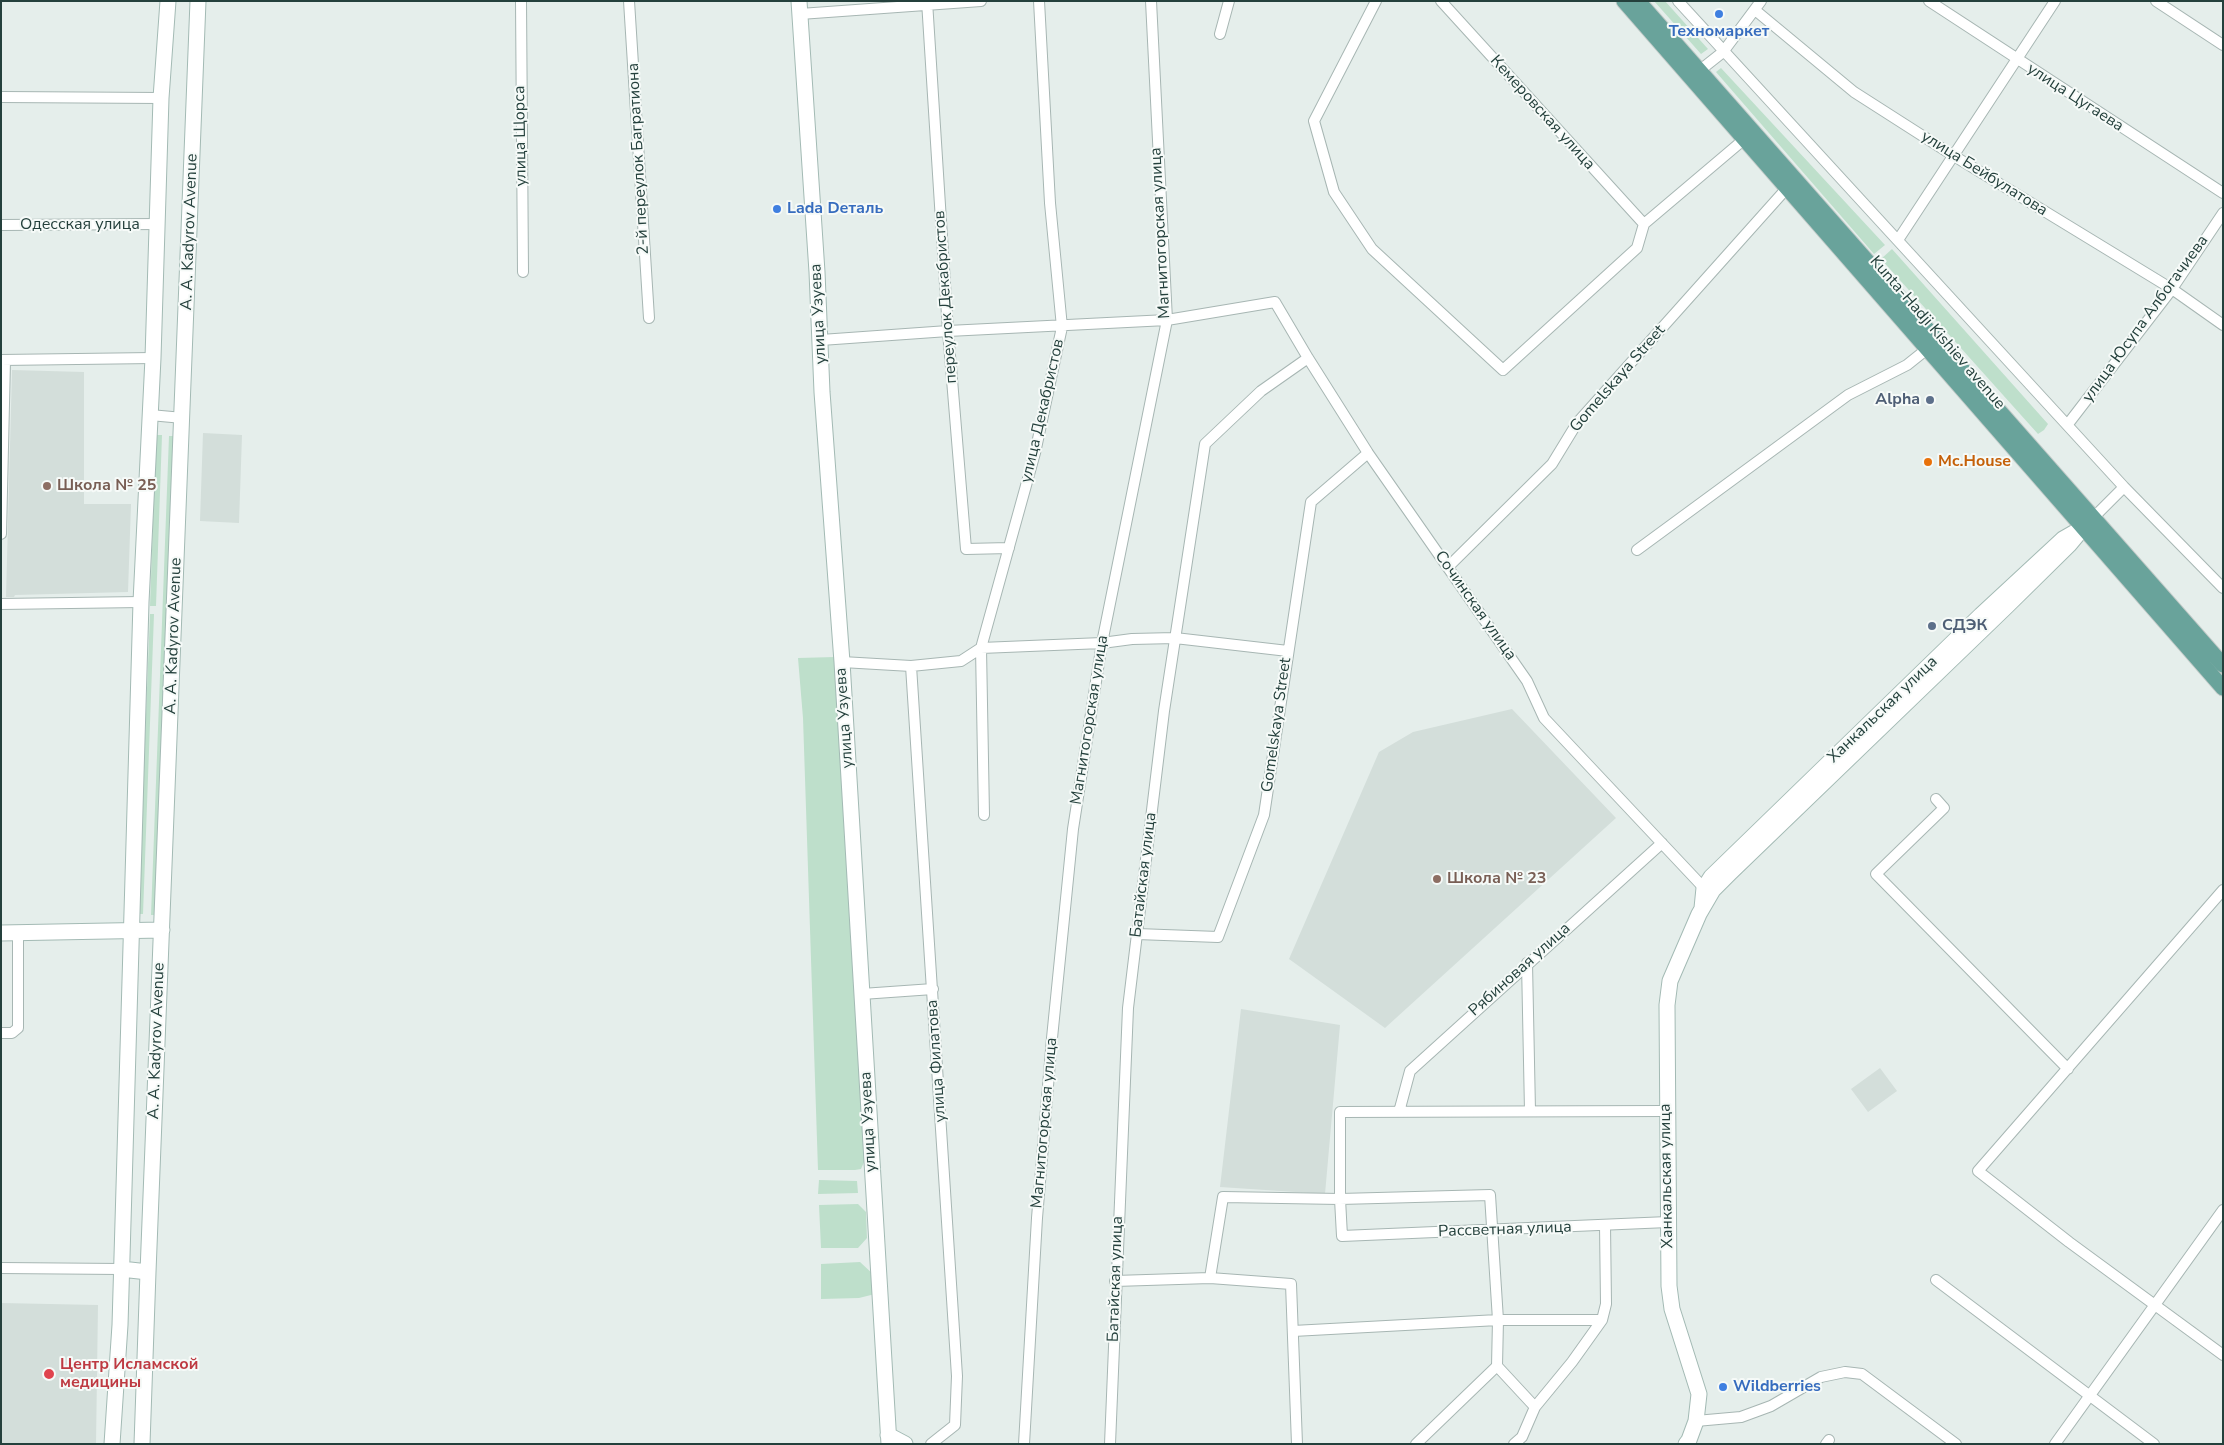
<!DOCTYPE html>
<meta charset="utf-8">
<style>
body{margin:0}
#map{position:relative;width:2224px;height:1445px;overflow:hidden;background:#e5eeeb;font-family:"Nunito Sans",sans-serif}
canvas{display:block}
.frame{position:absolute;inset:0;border:2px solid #24403c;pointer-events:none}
</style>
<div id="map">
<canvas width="2224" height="1445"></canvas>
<div class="frame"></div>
</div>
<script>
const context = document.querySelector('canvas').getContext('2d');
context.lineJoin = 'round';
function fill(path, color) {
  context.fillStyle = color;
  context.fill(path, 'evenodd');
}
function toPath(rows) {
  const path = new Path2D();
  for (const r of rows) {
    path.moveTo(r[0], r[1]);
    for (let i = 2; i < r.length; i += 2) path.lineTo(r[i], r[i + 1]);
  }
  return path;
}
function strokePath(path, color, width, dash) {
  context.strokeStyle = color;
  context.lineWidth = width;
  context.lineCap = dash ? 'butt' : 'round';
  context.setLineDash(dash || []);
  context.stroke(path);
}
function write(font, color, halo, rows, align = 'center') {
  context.font = font + ' "Nunito Sans",sans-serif';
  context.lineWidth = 4;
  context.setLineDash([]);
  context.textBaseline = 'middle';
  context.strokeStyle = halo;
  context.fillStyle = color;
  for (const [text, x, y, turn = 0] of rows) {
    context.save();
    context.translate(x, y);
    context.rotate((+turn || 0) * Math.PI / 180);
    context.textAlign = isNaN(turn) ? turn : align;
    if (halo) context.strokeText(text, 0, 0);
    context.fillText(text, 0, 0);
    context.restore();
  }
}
const built = toPath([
 [12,370,84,372,84,504,131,504,128,592,15,595,14,597,6,597],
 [203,433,242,435,239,523,200,521],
 [1512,709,1616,818,1385,1028,1289,959,1379,752,1413,732],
 [1241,1009,1340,1025,1325,1194,1220,1187],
 [1880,1068,1897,1091,1868,1112,1851,1089],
 [1,1303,98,1305,96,1444,1,1444]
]);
const green = toPath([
 [1654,1,1665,1,1708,49,1701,54],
 [1721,68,1885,245,1874,254,1716,72],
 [1892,249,2048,424,2044,430,2038,434,1881,259],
 [156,435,162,435,156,606,150,606],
 [169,436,174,436,156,915,151,915],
 [150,614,154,614,143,914,138,914],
 [835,657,867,1155,861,1169,855,1170,818,1170,803,718,798,658],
 [819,1180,857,1181,858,1193,818,1194],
 [858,1204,866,1212,867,1238,858,1248,821,1248,819,1205],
 [860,1262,874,1275,875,1294,859,1298,821,1299,821,1264]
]);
const street = toPath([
 [521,1,523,272],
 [629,1,649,318],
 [927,1,948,331,966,549,1009,548],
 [1376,1,1314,121,1334,192,1372,249,1503,370,1637,248,1644,224,1748,136],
 [1441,1,1644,224],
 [1678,1,2124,487,2223,588],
 [1929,1,2223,193],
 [2156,1,2223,45],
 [1755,10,1854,92,1954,156,2172,289,2223,325],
 [800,14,981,1],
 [1220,34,1229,1],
 [1695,69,1699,71,1723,52,1761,1],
 [1,97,161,98],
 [1,225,159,224],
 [1898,240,2055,1],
 [821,340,948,331,1167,320,1275,302,1308,358,1368,453,1527,681,1544,718,1704,888],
 [1,360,153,358],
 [150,415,183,418],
 [2068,424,2172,289,2223,213],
 [2094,517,2124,487],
 [1,534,5,360],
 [1637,550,1848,395,1907,365,1927,349,1931,351],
 [1448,567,1552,464,1577,423,1787,188],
 [1,604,141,602],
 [842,662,911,666,961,661,981,648,1102,643,1132,639,1175,638,1288,651],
 [911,666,957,1376,955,1425,931,1444],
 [1936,799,1944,808,1876,874,2068,1069],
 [984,815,981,648,1035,453,1062,327,1050,203,1039,1],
 [2223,890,1978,1171,2069,1242,2223,1355],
 [1137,934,1218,937,1264,815,1311,502,1368,453],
 [1527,963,1530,1111],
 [862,994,933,989],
 [1,1033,12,1033,18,1028,18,933],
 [1667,1111,1340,1112,1340,1199,1342,1236,1668,1222],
 [1399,1112,1410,1071,1662,843],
 [1,1268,121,1269],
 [1210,1278,1223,1197,1340,1199,1490,1195,1498,1320,1497,1366,1535,1407],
 [1936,1280,2154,1444],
 [1115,1281,1210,1278,1291,1284,1297,1444],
 [1293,1331,1498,1320,1602,1320],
 [1696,1421,1741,1417,1771,1406,1821,1377,1845,1372,1862,1374,1956,1444],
 [1024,1444,1037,1218,1052,1038,1073,829,1102,643,1167,320,1151,1],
 [1110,1444,1128,1008,1164,711,1205,444,1261,391,1308,358],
 [1416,1444,1497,1366],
 [1514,1444,1522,1437,1535,1407,1572,1362,1602,1320,1606,1304,1605,1225],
 [1826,1444,1829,1440],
 [2055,1444,2223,1210]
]);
const secondary = toPath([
 [799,1,817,272,822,392,842,662,889,1444],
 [1,933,162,930],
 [121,1269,148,1272,142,1444],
 [148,1272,198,1],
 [888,1435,905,1444],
 [112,1444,120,1325,141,602,153,358,161,98,168,1],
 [1686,1444,1689,1440,1696,1421,1699,1394,1672,1309,1669,1286,1667,1005,1670,981,1699,914,1713,890,1730,873,2007,606,2069,545,2084,527,2063,539,1981,615,1711,877,1704,888,1702,908]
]);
const primary = toPath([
 [1624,1,2223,688],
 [1638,1,2223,665]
]);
const markers = [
 [1719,14,5,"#3f7fe0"],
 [777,209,5,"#3f7fe0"],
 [1930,400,5,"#5c6f8a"],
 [1928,462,5,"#e8710a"],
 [47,486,5,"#8d6e63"],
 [1932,626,5,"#5c6f8a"],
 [1437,879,5,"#8d6e63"],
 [49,1374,6,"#e0444e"],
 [1723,1387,5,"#3f7fe0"]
];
const shopNames = [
 ["Техномаркет",1719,32,"center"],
 ["Lada Dеталь",787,209],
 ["Wildberries",1733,1387]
];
const streetNames = [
 ["улица Цугаева",2075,98,33],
 ["Кемеровская улица",1542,113,48],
 ["улица Щорса",521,136,-91],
 ["2-й переулок Багратиона",639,159,-93],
 ["улица Бейбулатова",1984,174,32],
 ["Одесская улица",80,225],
 ["A. A. Kadyrov Avenue",190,232,-88],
 ["Магнитогорская улица",1161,233,-93],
 ["переулок Декабристов",946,297,-94],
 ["улица Узуева",819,314,-93],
 ["улица Юсупа Албогачиева",2146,319,-54],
 ["Kunta-Hadji Kishiev avenue",1937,333,49],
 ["Gomelskaya Street",1618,379,-49],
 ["улица Декабристов",1043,411,-77],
 ["Сочинская улица",1475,606,55],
 ["A. A. Kadyrov Avenue",174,636,-88],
 ["Ханкальская улица",1883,710,-44],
 ["улица Узуева",845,718,-94],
 ["Магнитогорская улица",1090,720,-81],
 ["Gomelskaya Street",1277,725,-82],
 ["Батайская улица",1144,875,-83],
 ["Рябиновая улица",1520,970,-42],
 ["A. A. Kadyrov Avenue",157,1041,-88],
 ["улица Филатова",937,1061,-94],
 ["улица Узуева",869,1122,-93],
 ["Магнитогорская улица",1045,1123,-85],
 ["Ханкальская улица",1667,1176,-91],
 ["Рассветная улица",1505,1230,-2],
 ["Батайская улица",1116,1279,-88]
];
const serviceNames = [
 ["Alpha",1920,400],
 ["СДЭК",1942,626,"left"]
];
const foodNames = [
 ["Mc.House",1938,462]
];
const educationNames = [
 ["Школа № 25",57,486],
 ["Школа № 23",1447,879]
];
const healthNames = [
 ["Центр Исламской",60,1365],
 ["медицины",60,1383]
];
fill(built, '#d3deda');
fill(green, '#bedfcb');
strokePath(street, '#a7b6b3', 12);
strokePath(secondary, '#a3bab4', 17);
strokePath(primary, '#c2cac8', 17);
strokePath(street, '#fff', 10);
strokePath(secondary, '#fff', 15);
strokePath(primary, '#69a39b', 15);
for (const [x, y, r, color] of markers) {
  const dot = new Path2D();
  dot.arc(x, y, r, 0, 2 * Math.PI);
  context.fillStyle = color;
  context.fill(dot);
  strokePath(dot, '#f6faf8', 2);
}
write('bold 16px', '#366cbe', '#f6faf8', shopNames, 'left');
write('16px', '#24403c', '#f6faf8', streetNames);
write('bold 16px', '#4e5e75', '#f6faf8', serviceNames, 'right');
write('bold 16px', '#c56008', '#f6faf8', foodNames, 'left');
write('bold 16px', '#785e54', '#f6faf8', educationNames, 'left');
write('bold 16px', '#be3a42', '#f6faf8', healthNames, 'left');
</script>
